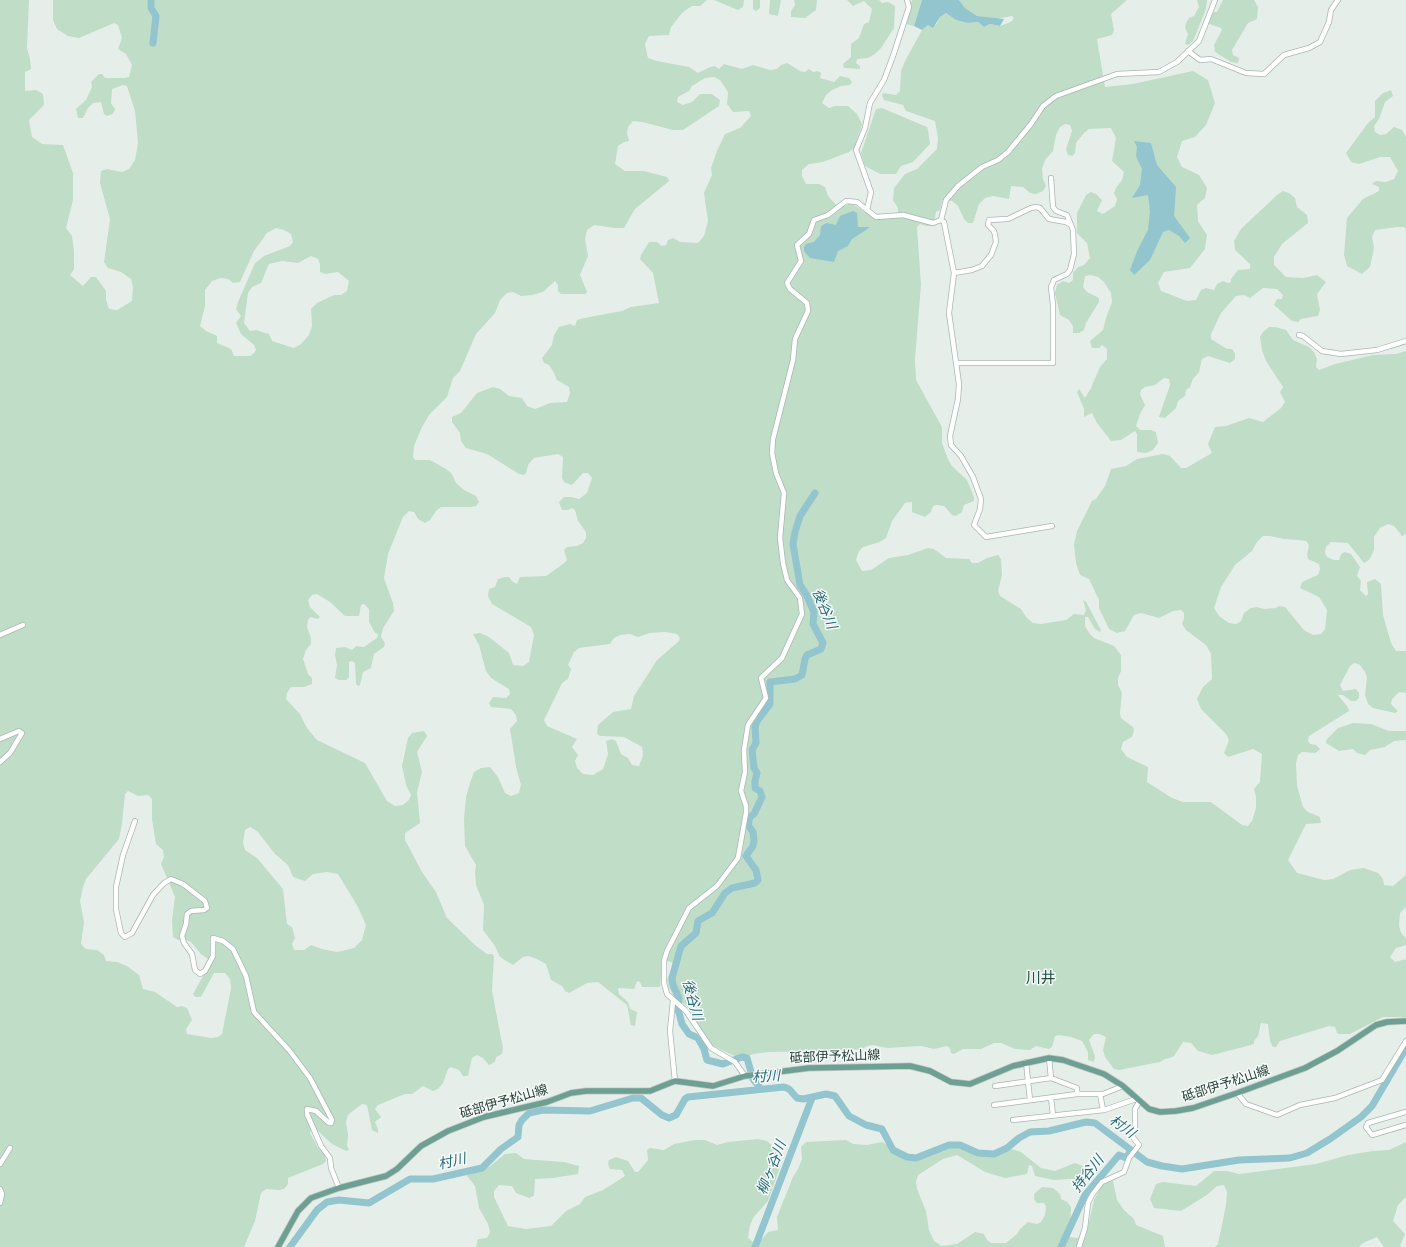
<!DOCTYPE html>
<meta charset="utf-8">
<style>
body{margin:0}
canvas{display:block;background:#e6eeea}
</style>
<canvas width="1406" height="1247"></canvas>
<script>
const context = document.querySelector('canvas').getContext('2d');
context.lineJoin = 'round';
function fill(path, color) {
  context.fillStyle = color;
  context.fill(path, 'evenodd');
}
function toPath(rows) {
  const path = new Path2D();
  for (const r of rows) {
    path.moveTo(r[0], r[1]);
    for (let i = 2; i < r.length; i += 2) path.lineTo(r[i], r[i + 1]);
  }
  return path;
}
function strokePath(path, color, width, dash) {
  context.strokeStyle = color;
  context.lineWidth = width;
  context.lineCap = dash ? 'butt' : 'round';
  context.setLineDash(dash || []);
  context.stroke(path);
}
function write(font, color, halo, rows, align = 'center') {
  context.font = font + ' "Fira Sans Condensed","Noto Sans JP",sans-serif';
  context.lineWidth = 3;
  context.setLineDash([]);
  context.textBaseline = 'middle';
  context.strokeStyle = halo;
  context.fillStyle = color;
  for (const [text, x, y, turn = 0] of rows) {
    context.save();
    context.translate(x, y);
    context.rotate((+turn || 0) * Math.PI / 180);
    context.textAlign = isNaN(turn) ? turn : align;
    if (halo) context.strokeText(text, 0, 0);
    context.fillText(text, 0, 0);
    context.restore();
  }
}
const green = toPath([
 [0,0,29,0,27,48,30,59,31,69,25,72,25,91,36,90,43,94,44,105,29,120,32,137,42,144,63,145,73,173,73,200,66,228,72,236,74,251,74,269,70,275,83,286,91,277,96,277,106,291,106,300,109,309,117,310,132,301,133,287,131,279,121,272,108,268,104,262,110,219,100,183,101,171,107,169,122,172,129,169,135,160,138,143,135,111,127,86,123,85,112,89,111,103,115,109,113,114,107,116,104,114,101,102,93,103,88,108,83,118,78,118,76,109,86,100,92,87,91,82,99,74,102,74,105,78,125,78,129,77,132,65,126,54,118,49,122,38,118,25,114,23,79,38,68,36,57,29,53,20,53,0,707,0,700,6,692,6,683,12,671,27,669,35,649,36,645,44,648,58,657,61,689,67,698,73,710,67,715,66,719,69,724,64,742,69,753,65,770,70,777,69,781,65,787,63,800,71,805,72,809,69,813,72,818,71,821,73,820,78,834,82,840,76,849,78,852,82,850,85,841,86,832,90,826,95,822,103,829,108,835,106,848,106,857,114,862,124,854,148,849,152,823,162,809,164,802,170,802,176,806,184,819,184,825,187,828,196,839,208,849,204,854,205,874,218,884,218,898,214,898,208,893,200,894,188,905,174,917,169,937,149,938,138,935,121,906,111,903,105,884,100,882,96,883,93,896,95,900,91,901,71,905,61,922,30,928,25,936,25,940,17,946,13,956,20,968,23,978,22,984,27,990,24,1000,26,1011,22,1014,18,1012,16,995,19,977,16,965,8,959,0,1127,0,1111,14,1114,30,1112,35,1097,39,1105,87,1133,84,1193,71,1208,80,1215,103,1206,125,1195,137,1182,141,1177,157,1182,167,1199,175,1207,188,1205,198,1197,205,1198,221,1207,235,1205,249,1190,268,1164,272,1158,283,1161,291,1187,301,1196,300,1201,290,1206,288,1214,290,1217,284,1223,281,1228,283,1231,282,1231,279,1238,270,1250,269,1250,264,1235,250,1234,241,1241,229,1277,195,1283,191,1289,193,1295,198,1297,207,1307,215,1308,223,1282,244,1274,257,1274,265,1286,277,1303,278,1317,275,1326,282,1317,294,1320,310,1318,316,1301,319,1298,322,1292,321,1274,305,1277,299,1282,299,1283,295,1277,289,1263,288,1250,298,1244,295,1236,296,1221,313,1211,334,1211,339,1227,349,1232,349,1235,353,1235,359,1230,363,1208,356,1202,359,1199,372,1193,379,1190,387,1186,390,1185,396,1178,401,1176,408,1165,418,1159,417,1170,385,1169,379,1164,378,1155,385,1145,387,1141,390,1140,394,1145,405,1140,414,1136,426,1140,430,1151,430,1156,432,1158,443,1153,450,1146,453,1137,452,1137,434,1135,431,1121,440,1111,441,1097,423,1092,413,1084,417,1084,409,1077,392,1079,389,1085,398,1091,388,1100,367,1107,359,1107,349,1102,345,1099,348,1092,348,1090,341,1103,330,1106,318,1112,302,1111,293,1104,282,1098,277,1091,275,1085,276,1083,287,1087,292,1099,298,1099,302,1086,323,1084,330,1079,333,1073,333,1073,326,1069,320,1060,315,1055,293,1057,285,1063,281,1069,283,1073,280,1073,273,1078,267,1084,265,1090,258,1087,243,1077,233,1077,213,1086,195,1091,192,1096,194,1102,200,1097,211,1103,214,1115,206,1117,199,1114,193,1116,188,1122,180,1124,172,1112,161,1116,138,1111,128,1089,129,1084,133,1076,143,1075,153,1072,156,1068,155,1066,149,1072,131,1070,125,1065,124,1060,127,1056,135,1053,151,1045,160,1042,169,1043,179,1046,186,1043,191,1036,194,1030,193,1023,187,1011,186,1009,199,993,196,985,198,979,204,973,223,968,223,964,219,958,206,952,201,942,200,940,210,936,212,934,223,932,226,926,226,920,224,917,227,921,285,915,359,916,380,942,427,942,443,948,459,952,466,967,480,974,497,974,501,964,505,962,512,956,516,952,515,944,506,937,505,933,506,931,512,925,517,912,512,912,502,905,503,892,521,886,538,880,542,863,547,859,551,856,560,862,571,871,570,889,558,908,555,928,548,934,549,946,558,969,559,972,563,978,563,987,558,998,555,1001,559,1002,575,998,591,1000,596,1021,609,1026,617,1033,623,1041,624,1066,620,1074,614,1084,615,1086,610,1083,600,1086,602,1101,630,1100,632,1095,629,1088,617,1085,617,1085,626,1089,633,1094,638,1114,646,1121,655,1121,671,1118,678,1118,685,1122,693,1120,713,1121,718,1133,727,1134,730,1132,737,1123,742,1121,749,1127,757,1148,767,1147,782,1172,798,1183,802,1211,802,1242,825,1248,826,1252,821,1256,808,1256,797,1254,789,1260,782,1262,754,1253,749,1228,757,1224,753,1229,740,1226,734,1201,709,1197,699,1203,687,1212,679,1211,654,1206,645,1186,630,1182,624,1184,618,1184,613,1181,610,1173,611,1159,618,1141,613,1134,615,1125,631,1117,633,1109,629,1099,608,1099,600,1091,583,1089,579,1080,575,1076,563,1074,545,1077,531,1092,501,1096,499,1105,486,1111,469,1126,466,1137,459,1163,454,1170,456,1181,468,1186,468,1212,453,1208,444,1215,427,1226,426,1249,418,1263,422,1281,408,1285,402,1280,392,1283,387,1266,361,1262,350,1260,337,1263,332,1269,327,1275,327,1286,330,1293,340,1309,347,1314,352,1317,359,1316,367,1319,370,1335,364,1373,355,1396,354,1406,351,1406,534,1402,536,1394,526,1388,524,1380,528,1374,537,1374,550,1369,560,1364,563,1348,543,1331,542,1326,547,1325,553,1327,557,1334,560,1339,560,1341,554,1345,552,1351,554,1360,567,1357,576,1361,581,1360,590,1366,596,1368,594,1367,582,1375,579,1381,584,1383,615,1391,643,1396,651,1406,651,1406,693,1399,692,1392,699,1391,704,1398,711,1395,713,1373,708,1368,704,1365,695,1367,677,1365,672,1359,664,1354,663,1350,666,1340,685,1343,691,1356,689,1359,693,1359,698,1356,701,1351,701,1343,695,1338,695,1347,706,1349,711,1309,736,1308,741,1310,744,1316,745,1320,749,1318,751,1315,753,1302,752,1298,755,1296,763,1297,786,1303,807,1308,812,1320,817,1321,823,1306,824,1288,860,1297,873,1324,880,1333,879,1350,870,1364,868,1378,873,1383,879,1384,885,1393,886,1406,875,1406,908,1405,908,1400,913,1399,926,1401,933,1406,938,1406,945,1396,948,1390,957,1395,962,1406,959,1406,1017,1383,1017,1350,1034,1339,1034,1337,1033,1335,1027,1329,1026,1280,1041,1276,1047,1273,1047,1270,1041,1268,1024,1261,1023,1258,1036,1254,1041,1254,1044,1251,1045,1212,1055,1198,1051,1191,1043,1183,1042,1174,1056,1170,1058,1165,1059,1160,1062,1119,1070,1114,1069,1105,1057,1103,1050,1106,1037,1099,1034,1094,1034,1089,1040,1095,1056,1094,1062,1088,1060,1088,1052,1082,1041,1071,1037,1059,1035,1055,1036,1052,1047,1049,1049,1036,1046,1030,1050,1015,1049,1001,1043,994,1043,981,1049,963,1049,954,1054,951,1053,950,1048,947,1046,934,1049,921,1046,887,1048,873,1045,867,1046,861,1050,850,1049,839,1051,769,1052,753,1054,741,1059,713,1046,705,1036,689,1008,673,995,669,988,667,980,673,966,673,963,667,961,662,964,660,987,642,987,640,982,637,981,634,989,618,988,619,994,628,1002,630,1009,637,1012,635,1026,631,1025,627,1005,598,982,587,983,569,993,565,991,562,986,551,980,546,964,537,959,528,956,523,957,513,965,500,957,495,946,483,930,484,905,476,885,475,872,476,865,465,846,464,819,466,797,470,783,474,772,481,768,490,767,498,777,505,793,511,796,519,793,521,785,516,767,510,729,517,721,516,715,511,709,491,707,489,703,493,697,506,698,510,694,509,689,491,678,486,671,479,645,473,634,480,633,489,637,509,653,513,665,523,666,529,662,534,635,531,627,492,604,488,596,489,589,495,587,498,579,505,577,509,577,512,581,517,584,520,577,546,576,563,564,567,560,564,550,567,547,577,546,583,543,586,538,586,532,578,521,575,510,572,508,568,510,562,510,559,502,564,497,572,497,579,499,587,493,592,478,588,473,583,473,572,485,564,482,562,478,563,457,558,454,534,458,528,465,526,473,524,475,519,474,487,454,466,448,461,441,460,433,452,422,452,417,461,413,477,393,493,387,500,389,509,396,522,398,527,406,535,409,550,403,567,402,570,393,569,387,557,380,553,371,549,365,544,363,542,358,552,345,554,335,559,327,570,324,575,326,577,320,584,318,622,311,631,307,659,303,653,273,640,259,641,255,649,242,657,242,662,246,666,245,668,240,673,238,680,242,698,243,704,236,708,221,704,193,712,175,711,168,717,151,725,134,740,128,751,116,749,111,733,112,727,104,728,92,720,80,714,77,705,78,692,86,689,91,678,97,677,102,683,105,692,102,700,94,712,94,720,100,719,106,683,130,673,130,642,122,633,121,628,127,627,133,629,141,624,142,618,146,615,164,625,171,644,171,667,177,669,181,635,209,624,228,615,228,594,225,587,230,585,239,588,256,580,275,587,292,585,294,561,294,558,291,558,285,555,281,543,292,532,295,521,296,513,292,507,293,500,300,495,313,476,334,460,371,453,378,447,397,429,415,421,429,414,446,413,457,415,460,430,460,446,469,452,474,456,483,464,490,476,496,479,502,476,506,470,507,441,507,436,511,430,520,425,523,418,519,414,512,409,511,403,517,388,554,384,578,393,603,394,611,383,628,381,637,385,643,384,647,374,654,371,668,363,672,360,685,358,686,356,684,355,663,352,661,349,662,349,677,346,680,339,680,335,678,337,665,335,655,336,648,345,647,352,650,356,646,364,647,377,638,378,634,375,633,369,622,369,609,364,604,361,605,359,616,345,616,330,602,317,594,312,595,308,600,310,607,320,617,318,619,310,617,308,620,307,627,311,638,311,644,306,650,303,659,308,674,312,678,312,684,304,687,291,687,287,693,286,699,300,714,307,728,317,740,365,763,387,801,395,806,403,805,409,800,411,795,406,785,402,766,408,738,412,733,424,731,427,736,417,752,422,772,417,792,420,823,405,833,405,840,422,872,436,892,447,918,476,946,487,954,492,954,494,956,492,991,503,1048,502,1054,496,1057,495,1062,489,1065,483,1058,477,1055,472,1058,468,1076,463,1076,459,1070,451,1067,448,1069,443,1083,438,1089,433,1091,423,1086,412,1094,405,1094,378,1105,375,1109,381,1117,375,1122,378,1129,378,1133,372,1130,367,1105,362,1104,348,1115,346,1122,348,1135,347,1145,349,1150,346,1151,332,1144,318,1131,311,1129,310,1133,318,1148,325,1155,326,1161,323,1164,288,1178,288,1184,284,1189,279,1190,266,1189,261,1193,255,1221,244,1247,0,1247],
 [276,228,284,230,291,234,293,242,290,246,264,256,255,263,238,302,236,309,241,316,236,323,241,334,254,345,256,350,254,353,250,356,234,356,231,349,217,343,217,336,206,331,200,326,205,306,205,290,212,281,221,278,228,279,233,283,240,282,254,251,267,233],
 [311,256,318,259,320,264,320,272,325,274,338,272,349,281,347,291,341,295,334,295,317,303,311,309,312,326,309,335,301,344,294,348,272,341,269,334,256,330,250,331,244,323,248,293,252,287,261,283,269,264,282,261,298,263],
 [1263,536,1270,536,1284,539,1299,540,1306,541,1309,545,1307,555,1308,559,1319,564,1320,569,1318,575,1302,582,1300,588,1319,597,1327,610,1325,629,1321,634,1313,635,1304,630,1285,607,1279,606,1276,608,1264,609,1257,607,1251,608,1244,613,1241,621,1236,624,1229,623,1219,616,1214,608,1221,587,1230,573,1235,565,1252,551,1257,542],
 [665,632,677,634,680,638,679,641,657,660,634,696,631,709,613,712,598,725,597,734,600,736,624,737,642,747,643,755,639,766,632,765,628,758,621,754,616,741,612,739,606,741,608,754,603,769,593,775,583,774,577,768,575,761,578,755,572,747,577,739,547,726,544,720,562,683,568,679,571,669,568,665,574,652,579,648,610,644,614,638,620,635,630,634,638,637,650,633],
 [128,791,138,796,148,795,152,799,152,819,156,844,163,850,164,857,161,864,175,897,172,921,173,937,178,940,186,940,191,942,201,954,208,959,202,978,193,994,195,997,201,997,214,973,225,973,230,979,231,988,222,1034,218,1037,211,1038,187,1034,186,1029,192,1020,187,1008,182,1006,177,1007,155,992,143,989,139,975,127,966,117,962,106,961,104,955,97,950,86,949,81,944,84,922,80,901,83,887,86,879,119,839,122,824,125,794],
 [250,827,257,831,275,854,288,865,293,877,305,881,313,874,327,872,338,874,358,907,366,925,362,940,354,948,337,952,322,949,311,945,304,950,294,950,292,944,295,938,292,927,287,924,283,889,257,858,245,850,243,843,245,830],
 [714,0,744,0,743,7,738,10],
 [753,0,760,0,760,8,756,11,753,9],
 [770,0,781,0,778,16,769,14],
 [794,0,817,0,816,10,805,18,791,17,791,11,795,5],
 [847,0,879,0,882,3,888,2,895,6,894,28,881,48,875,54,868,58,857,59,856,63,860,66,860,69,844,68,843,64,851,57,851,44,859,38,864,24,869,22,872,9,864,1,853,6],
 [912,0,922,0,914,26,906,24,906,22],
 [1197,0,1207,0,1206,9,1193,41,1188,45,1185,44,1188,34,1185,28,1186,23,1189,18,1194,16,1199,7],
 [1223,0,1254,0,1258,7,1257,19,1248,23,1232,50,1233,55,1239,58,1238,63,1231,62,1215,52,1214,45,1222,30,1221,28,1209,24,1212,15,1214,12,1217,12],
 [1391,90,1393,96,1385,102,1379,119,1374,126,1375,132,1380,135,1386,134,1394,127,1402,130,1406,137,1406,229,1404,227,1397,227,1375,230,1372,237,1374,248,1370,267,1362,274,1347,266,1344,255,1347,218,1363,199,1379,191,1379,187,1372,184,1376,181,1386,182,1394,179,1398,171,1390,157,1380,157,1359,164,1351,162,1346,153,1368,123,1375,117,1375,101,1383,93],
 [882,108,927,127,928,130,930,144,913,162,901,166,896,174,880,174,865,166,861,153,876,109],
 [1353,723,1371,724,1389,731,1406,731,1406,740,1394,741,1385,747,1370,750,1365,755,1357,753,1353,749,1339,751,1326,743,1326,740,1338,728],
 [758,1139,767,1141,776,1149,780,1156,780,1167,768,1201,753,1218,750,1226,748,1238,753,1242,762,1239,768,1232,778,1230,777,1217,793,1177,798,1169,802,1159,801,1147,806,1142,846,1140,853,1144,867,1145,882,1142,887,1145,892,1153,907,1160,916,1161,950,1147,960,1148,976,1155,998,1155,1012,1149,1021,1152,1041,1168,1055,1171,1075,1163,1083,1166,1088,1171,1087,1178,1054,1180,1035,1176,1032,1166,1029,1165,1027,1174,1005,1178,985,1172,957,1155,943,1159,918,1175,916,1182,917,1189,926,1211,929,1230,934,1241,942,1246,957,1244,975,1232,984,1234,987,1240,991,1243,1006,1243,1017,1234,1020,1229,1028,1222,1037,1224,1041,1222,1045,1215,1046,1206,1044,1203,1037,1203,1034,1199,1034,1194,1042,1187,1053,1188,1060,1194,1061,1199,1067,1202,1071,1207,1070,1237,1076,1238,1086,1235,1094,1200,1104,1182,1113,1181,1117,1200,1124,1210,1134,1219,1136,1225,1163,1236,1165,1247,476,1247,478,1239,487,1238,490,1232,488,1224,479,1208,475,1186,467,1176,469,1167,489,1167,505,1154,516,1153,524,1159,564,1162,579,1166,578,1174,553,1178,535,1179,534,1196,529,1198,516,1193,512,1186,499,1185,494,1191,494,1197,508,1226,526,1229,551,1226,566,1211,580,1204,585,1197,603,1190,625,1176,622,1170,610,1169,608,1164,609,1160,616,1157,628,1161,635,1172,638,1172,648,1160,647,1150,650,1148,664,1150,674,1144,695,1140,705,1140,717,1145,728,1142],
 [1406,1142,1406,1197,1398,1205,1393,1221,1405,1234,1400,1246,1402,1247,1384,1247,1377,1237,1363,1243,1359,1247,1215,1247,1218,1244,1226,1205,1227,1192,1224,1185,1217,1186,1207,1195,1181,1211,1154,1208,1150,1199,1156,1184,1163,1182,1196,1186,1214,1171,1227,1171,1239,1174,1316,1164,1348,1155,1373,1151,1389,1150]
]);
const water = toPath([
 [922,0,959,0,965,8,977,16,1004,19,1000,26,990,24,984,27,978,22,968,23,956,20,946,13,940,17,933,28,928,25,922,30,914,26],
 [1134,141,1151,143,1157,165,1176,187,1174,216,1190,238,1185,243,1179,236,1169,230,1163,232,1150,260,1134,275,1130,270,1138,249,1148,230,1150,211,1148,195,1132,198,1140,185,1142,169,1136,156,1137,147],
 [853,211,857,213,858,227,870,227,869,228,852,239,848,246,838,251,834,262,810,258,804,251,804,247,806,244,814,242,820,235,821,226,827,223,836,225,840,216]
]);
const river = toPath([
 [151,0,151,8,156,16,153,43],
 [761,1089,753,1079,747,1058,742,1057,723,1064,707,1060,704,1049,698,1038,689,1034,682,1024,678,1009,679,998,673,985,672,978,681,946,696,933,698,921,712,913,725,893,732,888,755,883,758,880,756,870,746,856,753,846,754,840,753,832,748,825,750,817,754,814,762,797,760,791,755,788,755,781,757,773,754,768,752,750,756,743,755,727,757,721,770,704,770,682,795,679,802,675,805,659,807,655,821,649,823,643,813,624,814,612,806,594,800,585,793,544,795,532,800,516,815,493],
 [290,1247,317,1210,327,1202,339,1200,369,1203,410,1179,433,1179,482,1168,501,1149,518,1137,519,1125,522,1120,529,1113,543,1110,590,1111,633,1098,641,1098,662,1115,669,1118,676,1115,685,1099,688,1097,784,1087,789,1089,797,1098,803,1099,826,1094,835,1096,849,1116,866,1125,882,1129,893,1150,907,1157,916,1158,949,1145,960,1145,978,1153,994,1154,1007,1148,1019,1138,1030,1132,1049,1131,1086,1122,1095,1123,1147,1162,1162,1166,1182,1169,1239,1160,1290,1158,1307,1153,1330,1139,1361,1117,1372,1106,1406,1048],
 [755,1247,812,1098],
 [1061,1247,1085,1195,1119,1155,1126,1158,1131,1150]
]);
const minor = toPath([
 [1188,51,1200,60,1211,59,1246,73,1264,74,1284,55,1309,48,1320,42,1329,22,1331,10,1338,0],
 [1051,178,1053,207,1056,211,1067,215,1071,225],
 [867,210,871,192,856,150,865,128,870,103,884,80,893,56,909,7,907,0],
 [954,273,972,270,982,266,991,255,996,242,995,235,994,231,988,225,989,220,1008,219,1031,208,1036,207,1040,208,1049,219,1066,222,1071,225,1073,230,1074,254,1070,270,1067,274,1054,280,1051,287,1053,305,1053,363,957,363],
 [1299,335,1303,336,1322,351,1341,354,1377,350,1406,341],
 [1052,526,986,537,974,525,980,509,981,499,973,477,961,456,951,445,950,436,958,399,959,384,949,313,954,273,944,222,941,220,946,200,958,186,982,167,998,160,1008,152,1031,124,1043,106,1056,96,1117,74,1159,72,1177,62,1199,41,1215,0],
 [0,635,23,625],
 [0,739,19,731,22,733,10,753,0,762],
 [135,821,123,855,116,887,116,909,121,933,125,937,132,933,153,895,164,883,171,879,183,884,205,901,207,908,204,910,191,911,187,914,186,924,182,936,184,943,192,954,195,970,200,974,205,971,213,956,213,938,223,941,233,949,246,976,254,1012,289,1050,310,1078,332,1120,331,1123,328,1122,316,1111,307,1109,307,1114,321,1146,330,1158,331,1168,339,1188],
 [673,1001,670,1031,675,1081],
 [1049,1058,1051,1078],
 [1026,1062,1030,1100],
 [745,1076,735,1062,711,1048,686,1011,667,994,664,983,664,961,667,951,689,908,717,886,738,858,746,813,746,806,741,791,745,772,744,750,748,725,766,698,761,678,782,658,802,614,800,598,787,580,783,563,780,538,784,493,776,473,772,453,773,439,793,360,795,339,808,311,807,303,790,289,787,283,801,261,797,245,809,234,814,220,828,215,846,201,857,202,876,217,903,215,933,223,941,220],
 [995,1086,1051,1078,1077,1088,1077,1094],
 [1237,1093,1246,1104,1277,1115,1300,1105,1335,1098,1382,1080,1406,1041],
 [1100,1094,1103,1110],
 [1051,1098,1053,1115],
 [994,1105,1077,1094,1103,1094,1123,1086],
 [1406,1112,1368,1123,1366,1127,1372,1135,1406,1125],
 [1013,1120,1104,1110,1136,1099],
 [0,1164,10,1148],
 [0,1189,2,1194,0,1203],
 [1079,1247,1085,1228,1088,1203,1092,1195,1102,1182,1124,1172,1129,1158,1139,1145,1132,1136,1135,1127,1135,1109,1139,1102]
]);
const major = toPath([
 [278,1247,298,1211,311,1198,339,1188,386,1176,397,1169,421,1146,448,1131,484,1117,547,1102,571,1093,586,1091,650,1091,675,1081,713,1086,745,1076,809,1068,910,1066,930,1071,951,1082,970,1084,1013,1066,1049,1058,1063,1060,1104,1074,1123,1086,1149,1109,1160,1112,1176,1111,1193,1108,1237,1093,1305,1068,1337,1051,1376,1025,1387,1022,1406,1021]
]);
const streetNames = [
 ["砥部伊予松山線",835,1057,-2],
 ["砥部伊予松山線",1226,1084,-18],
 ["砥部伊予松山線",504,1102,-16]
];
const waterNames = [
 ["後谷川",824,609,68],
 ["後谷川",692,1000,75],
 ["村川",766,1077,-3],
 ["村川",1122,1127,36],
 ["村川",452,1162,-13],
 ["柳ヶ谷川",772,1168,-69],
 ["持谷川",1088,1174,-52]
];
const quarterNames = [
 ["川井",1041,979]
];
fill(green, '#c0ddc8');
fill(water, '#92c5ce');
strokePath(river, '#92c5ce', 7);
strokePath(minor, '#a9b6b1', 6);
strokePath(major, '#c2c9c7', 7);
strokePath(minor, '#fff', 4.5);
strokePath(major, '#6da093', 5.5);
write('13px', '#263f38', '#f6faf8', streetNames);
write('italic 14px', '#236977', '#f6faf8', waterNames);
write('15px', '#225045', '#f6faf8', quarterNames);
</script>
